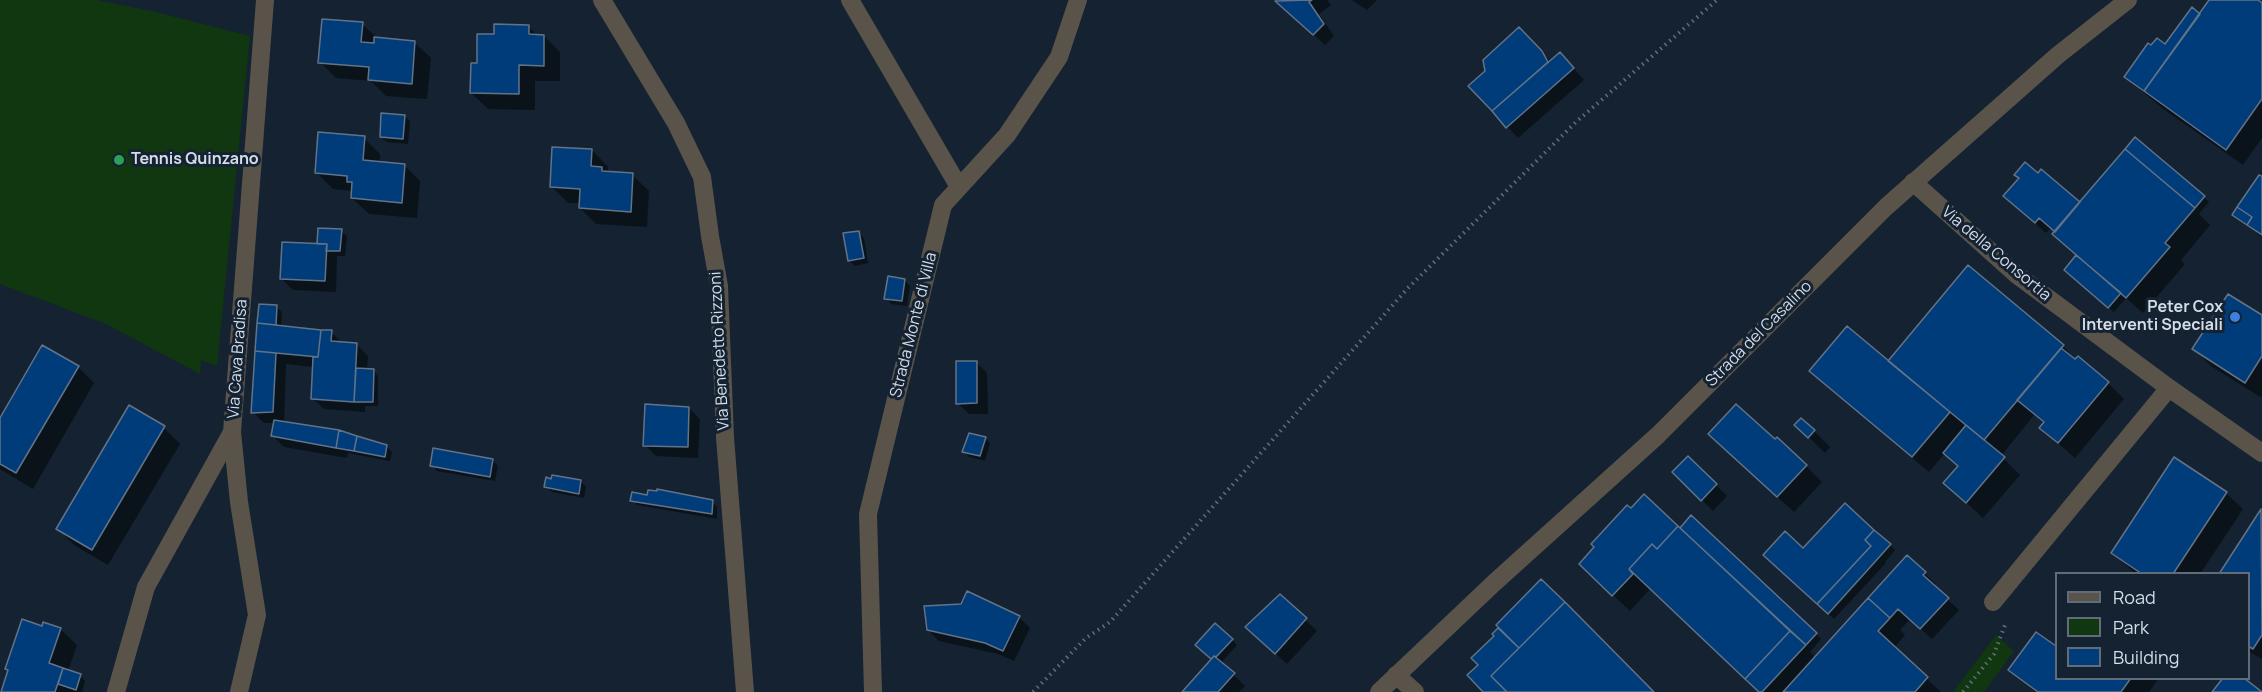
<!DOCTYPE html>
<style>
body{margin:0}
#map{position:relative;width:2262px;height:692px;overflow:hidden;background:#142232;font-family:Manrope,sans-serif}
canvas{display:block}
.legend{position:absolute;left:2055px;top:572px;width:195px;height:108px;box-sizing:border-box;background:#142232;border:2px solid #606c7a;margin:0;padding:8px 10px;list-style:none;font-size:18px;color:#d3dce7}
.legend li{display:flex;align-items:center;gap:12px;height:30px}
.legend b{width:30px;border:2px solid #606c7a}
</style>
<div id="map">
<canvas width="2262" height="692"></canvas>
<ul class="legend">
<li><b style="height:8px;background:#59534a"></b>Road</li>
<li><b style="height:16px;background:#103710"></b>Park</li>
<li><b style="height:16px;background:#003c79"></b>Building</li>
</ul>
</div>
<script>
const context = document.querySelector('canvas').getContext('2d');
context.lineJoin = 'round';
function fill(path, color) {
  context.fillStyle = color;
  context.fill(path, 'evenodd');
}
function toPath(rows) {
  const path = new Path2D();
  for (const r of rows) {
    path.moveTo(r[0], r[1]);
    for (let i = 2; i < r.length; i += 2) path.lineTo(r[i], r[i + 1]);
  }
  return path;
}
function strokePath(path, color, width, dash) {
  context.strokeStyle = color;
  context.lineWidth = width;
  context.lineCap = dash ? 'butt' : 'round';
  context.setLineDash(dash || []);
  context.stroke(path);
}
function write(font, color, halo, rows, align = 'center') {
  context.font = font + ' Manrope,sans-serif';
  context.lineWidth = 6;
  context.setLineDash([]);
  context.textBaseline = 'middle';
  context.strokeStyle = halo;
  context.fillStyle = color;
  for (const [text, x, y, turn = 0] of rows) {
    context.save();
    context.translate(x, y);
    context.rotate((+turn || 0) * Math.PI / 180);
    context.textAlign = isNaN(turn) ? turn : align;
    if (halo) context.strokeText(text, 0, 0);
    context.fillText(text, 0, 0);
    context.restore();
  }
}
const green = toPath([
 [0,0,97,0,156,12,250,36,217,366,201,360,200,374,106,324,0,284],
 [1996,635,2014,651,1984,692,1953,692]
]);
const shadow = toPath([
 [1276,0,1327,0,1331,5,1319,14,1334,36,1325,45],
 [1352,0,1377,0,1367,10],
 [2211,0,2255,0,2262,5,2262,138,2243,165,2162,108,2126,77,2200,16],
 [362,24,378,39,414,42,431,58,427,99,386,96,371,81,336,78,320,62],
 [528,26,538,36,544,36,560,52,560,81,535,81,535,110,488,109,471,93,478,65,495,36],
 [1519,29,1551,62,1571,65,1584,80,1518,138,1471,87,1487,72],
 [404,116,410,121,408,144,387,142,381,137],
 [364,138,380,154,380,163,404,165,420,181,417,218,369,214,352,198,353,191,333,189,317,173],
 [592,150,608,167,608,173,632,175,649,191,647,227,596,224,580,208,580,203,568,203,551,186],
 [2262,173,2262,237,2234,214],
 [2005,196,2080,204,2204,197,2209,202,2199,214,2210,225,2181,260,2185,264,2143,313,2126,298,2114,312,2071,275,2077,256,2054,234,2056,232,2051,228,2046,233],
 [341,231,347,236,345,256,337,256,336,292,293,290,281,278,318,245],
 [859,233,864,238,868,263,855,266,849,261],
 [905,280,910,286,907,306,891,304,886,298],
 [260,306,277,307,282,312,281,327,331,332,343,344,356,344,368,356,367,370,373,370,378,376,378,406,365,406,365,412,324,409,312,398,314,367,286,364,284,423,386,446,392,452,390,461,348,453,347,458,284,447,273,436,275,423,264,423,253,412],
 [2262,317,2262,398,2211,366,2194,349],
 [2063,346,2076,360,2108,383,2124,399,2075,458,2041,428,2044,424,2034,415,2001,456,2020,475,1983,518,1945,483,1959,467,1945,453,1929,472,1827,387,1811,371],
 [976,362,987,373,988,414,969,414,958,403],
 [78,367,94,383,33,489,0,469,0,421],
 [689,408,700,419,698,458,656,456,645,445],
 [1796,425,1814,431,1830,447,1825,453],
 [164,428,180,444,108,565,74,545,58,529],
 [985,438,990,443,985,461,969,457,964,451],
 [1775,441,1806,466,1822,482,1794,512,1726,450],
 [1688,458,1727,496,1713,511,1674,472],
 [492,460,498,466,495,481,437,471,432,465],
 [580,481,586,487,584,498,552,492,546,487],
 [2226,493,2243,509,2200,574,2136,574,2113,553],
 [649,496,712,502,717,507,717,519,637,505,632,500],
 [2262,512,2262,659,2248,651,2248,574,2221,574],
 [1691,518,1821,639,1810,652,1816,658,1907,557,1936,584,1934,587,1959,610,1932,639,1910,619,1900,630,1905,635,1894,648,1941,692,1760,692,1650,589,1630,611,1597,580,1685,534],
 [1890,545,1895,550,1885,562,1886,563,1834,619,1782,571,1803,550],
 [1280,596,1317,631,1287,664,1259,638],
 [1019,617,1030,628,1014,661,998,654,939,641,928,630],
 [43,628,60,629,77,645,68,671,80,675,85,681,82,692,3,692,9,671,7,669],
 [2037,634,2056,648,2056,678,2159,678,2149,692,2035,692,2010,670],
 [1232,640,1237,645,1221,663,1245,686,1239,692,1184,692,1213,659,1203,650]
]);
const building = toPath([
 [1312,0,1309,2,1324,24,1313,35,1275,1,1312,0],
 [2209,0,2258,0,2262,3,2262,99,2226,150,2144,91,2209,0],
 [2192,7,2200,14,2144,91,2124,77,2148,43,2151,45,2157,38,2165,44,2192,7],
 [322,19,363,22,361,42,374,43,374,37,415,41,412,84,368,80,369,67,318,63,322,19],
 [494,24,529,25,529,34,544,35,544,66,519,65,519,94,470,93,471,63,477,63,477,34,494,34,494,24],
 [1519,27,1542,51,1548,62,1492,111,1468,86,1485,71,1483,60,1519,27],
 [1560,52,1574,68,1506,128,1492,111,1560,52],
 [381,113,405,115,403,139,380,137,381,113],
 [318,132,365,136,363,160,405,164,402,203,351,198,352,182,347,182,347,176,315,173,318,132],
 [2135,137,2205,196,2195,208,2125,149,2135,137],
 [552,147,592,149,591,166,602,167,602,171,633,173,631,212,579,208,580,189,550,187,552,147],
 [2125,149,2195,208,2165,243,2170,247,2126,298,2052,234,2125,149],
 [2025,162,2038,173,2041,169,2080,202,2055,232,2039,218,2035,223,2003,196,2019,178,2014,175,2025,162],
 [2259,175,2262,176,2262,235,2247,225,2252,217,2237,207,2259,175],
 [2237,207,2252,217,2247,225,2232,215,2237,207],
 [318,228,342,229,340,251,326,251,327,244,317,244,318,228],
 [859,231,864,258,848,261,843,233,859,231],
 [282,242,327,244,325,281,280,279,282,242],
 [2076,255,2121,293,2108,308,2064,270,2076,255],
 [1968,265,2064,345,1984,440,1888,361,1968,265],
 [888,276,905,279,902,301,884,299,888,276],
 [2228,294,2262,315,2262,356,2245,383,2192,349,2228,294],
 [259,304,277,305,276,325,257,323,259,304],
 [257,323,321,330,318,357,255,351,257,323],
 [1847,326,1950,412,1912,457,1809,371,1847,326],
 [321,330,332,330,331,341,357,343,354,402,311,399,313,357,318,357,321,330],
 [42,345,79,366,16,473,0,464,0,418,42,345],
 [2061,348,2075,359,2078,356,2109,382,2058,443,2039,428,2044,422,2017,400,2061,348],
 [255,351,276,353,273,412,251,413,255,351],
 [956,361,977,361,977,403,956,404,956,361],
 [356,368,374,369,373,402,354,402,356,368],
 [645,404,689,407,688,447,643,446,645,404],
 [1736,404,1775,439,1777,437,1807,465,1777,497,1708,434,1736,404],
 [129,405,165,426,92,550,56,529,129,405],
 [1801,418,1815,430,1808,438,1794,425,1801,418],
 [274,420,339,430,336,448,271,436,274,420],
 [1966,425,2005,457,1966,503,1943,483,1958,466,1943,453,1966,425],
 [339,430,357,436,354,451,336,448,339,430],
 [969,433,986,437,980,456,962,452,969,433],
 [357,436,387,445,385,457,354,451,357,436],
 [433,448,493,459,490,477,430,466,433,448],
 [1688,456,1717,484,1701,501,1672,472,1688,456],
 [2174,457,2227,492,2173,574,2142,574,2111,553,2174,457],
 [552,475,581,480,579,494,544,487,546,477,551,479,552,475],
 [657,489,713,500,712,514,630,501,632,492,647,495,648,490,657,491,657,489],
 [1644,494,1678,526,1657,549,1652,544,1629,569,1633,574,1612,596,1579,564,1594,547,1591,544,1627,505,1631,508,1644,494],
 [1845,503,1874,530,1865,540,1871,546,1817,604,1763,555,1785,531,1803,548,1845,503],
 [2261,509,2262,635,2253,649,2248,646,2248,574,2219,574,2261,509],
 [1691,515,1817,633,1806,645,1680,528,1691,515],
 [1678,526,1790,631,1745,679,1629,569,1652,544,1657,549,1678,526],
 [1874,530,1891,544,1828,614,1817,604,1871,546,1865,540,1874,530],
 [1907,555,1926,572,1923,575,1949,598,1920,629,1898,609,1890,618,1868,598,1907,555],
 [1541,579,1565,602,1519,648,1496,625,1541,579],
 [967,591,1020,616,1003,651,985,643,927,630,924,606,961,604,967,591],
 [1280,594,1307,618,1275,654,1245,627,1280,594],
 [1868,598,1890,618,1878,631,1928,677,1915,692,1783,692,1868,598],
 [1565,602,1654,692,1507,692,1491,676,1565,602],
 [22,619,42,626,43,622,61,628,49,663,63,668,55,692,1,692,8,670,5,669,22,619],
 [1215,623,1233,639,1216,657,1214,656,1211,659,1195,645,1215,623],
 [1498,628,1519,648,1491,676,1507,692,1483,692,1467,675,1478,665,1471,658,1494,636,1492,634,1498,628],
 [1790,631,1806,645,1762,692,1759,692,1745,679,1790,631],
 [2036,632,2056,646,2056,678,2131,678,2121,692,2038,692,2008,670,2036,632],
 [1214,656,1235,673,1218,692,1182,692,1214,656],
 [63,668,81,674,76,690,58,684,63,668],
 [2223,678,2244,678,2262,692,2212,692,2223,678]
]);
const path = toPath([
 [1033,692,1086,638,1110,622,1408,288,1576,122,1717,0],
 [1963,692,1994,654,2005,625,2003,622]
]);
const minor = toPath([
 [602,0,676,123,702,177,710,236,719,286,725,437,745,692],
 [850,0,959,187],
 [1913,182,2017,275,2169,388,2262,453],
 [232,432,239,502,257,615,239,692],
 [1993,602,2169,388],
 [1396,675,1415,692],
 [116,692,146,587,232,432,265,0],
 [873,692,868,514,943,205,1007,135,1059,57,1078,0],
 [1379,692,1494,583,1658,435,1886,207,2058,55,2128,0]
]);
const markers = [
 [119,160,6,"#2e9e5b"],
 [2235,317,6,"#3f7fe0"]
];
const poiNames = [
 ["Tennis Quinzano",131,160],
 ["Peter Cox",2223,308,"right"],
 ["Interventi Speciali",2223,326,"right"]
];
const streetNames = [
 ["Via della Consortia",1996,254,40],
 ["Strada Monte di Villa",914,325,-76],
 ["Strada del Casalino",1759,334,-45],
 ["Via Benedetto Rizzoni",720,351,-93],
 ["Via Cava Bradisa",238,359,-86]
];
fill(green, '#103710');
fill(shadow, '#0007');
fill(building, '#003c79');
strokePath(building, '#637387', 1.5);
strokePath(path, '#626e7c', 4, [1.5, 4.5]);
strokePath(minor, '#59534a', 18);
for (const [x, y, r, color] of markers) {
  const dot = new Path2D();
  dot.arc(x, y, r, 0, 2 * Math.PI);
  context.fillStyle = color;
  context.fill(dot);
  strokePath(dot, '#142232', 2);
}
write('bold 16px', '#d3dce7', '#142232', poiNames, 'left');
write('16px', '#d3dce7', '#142232', streetNames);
</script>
